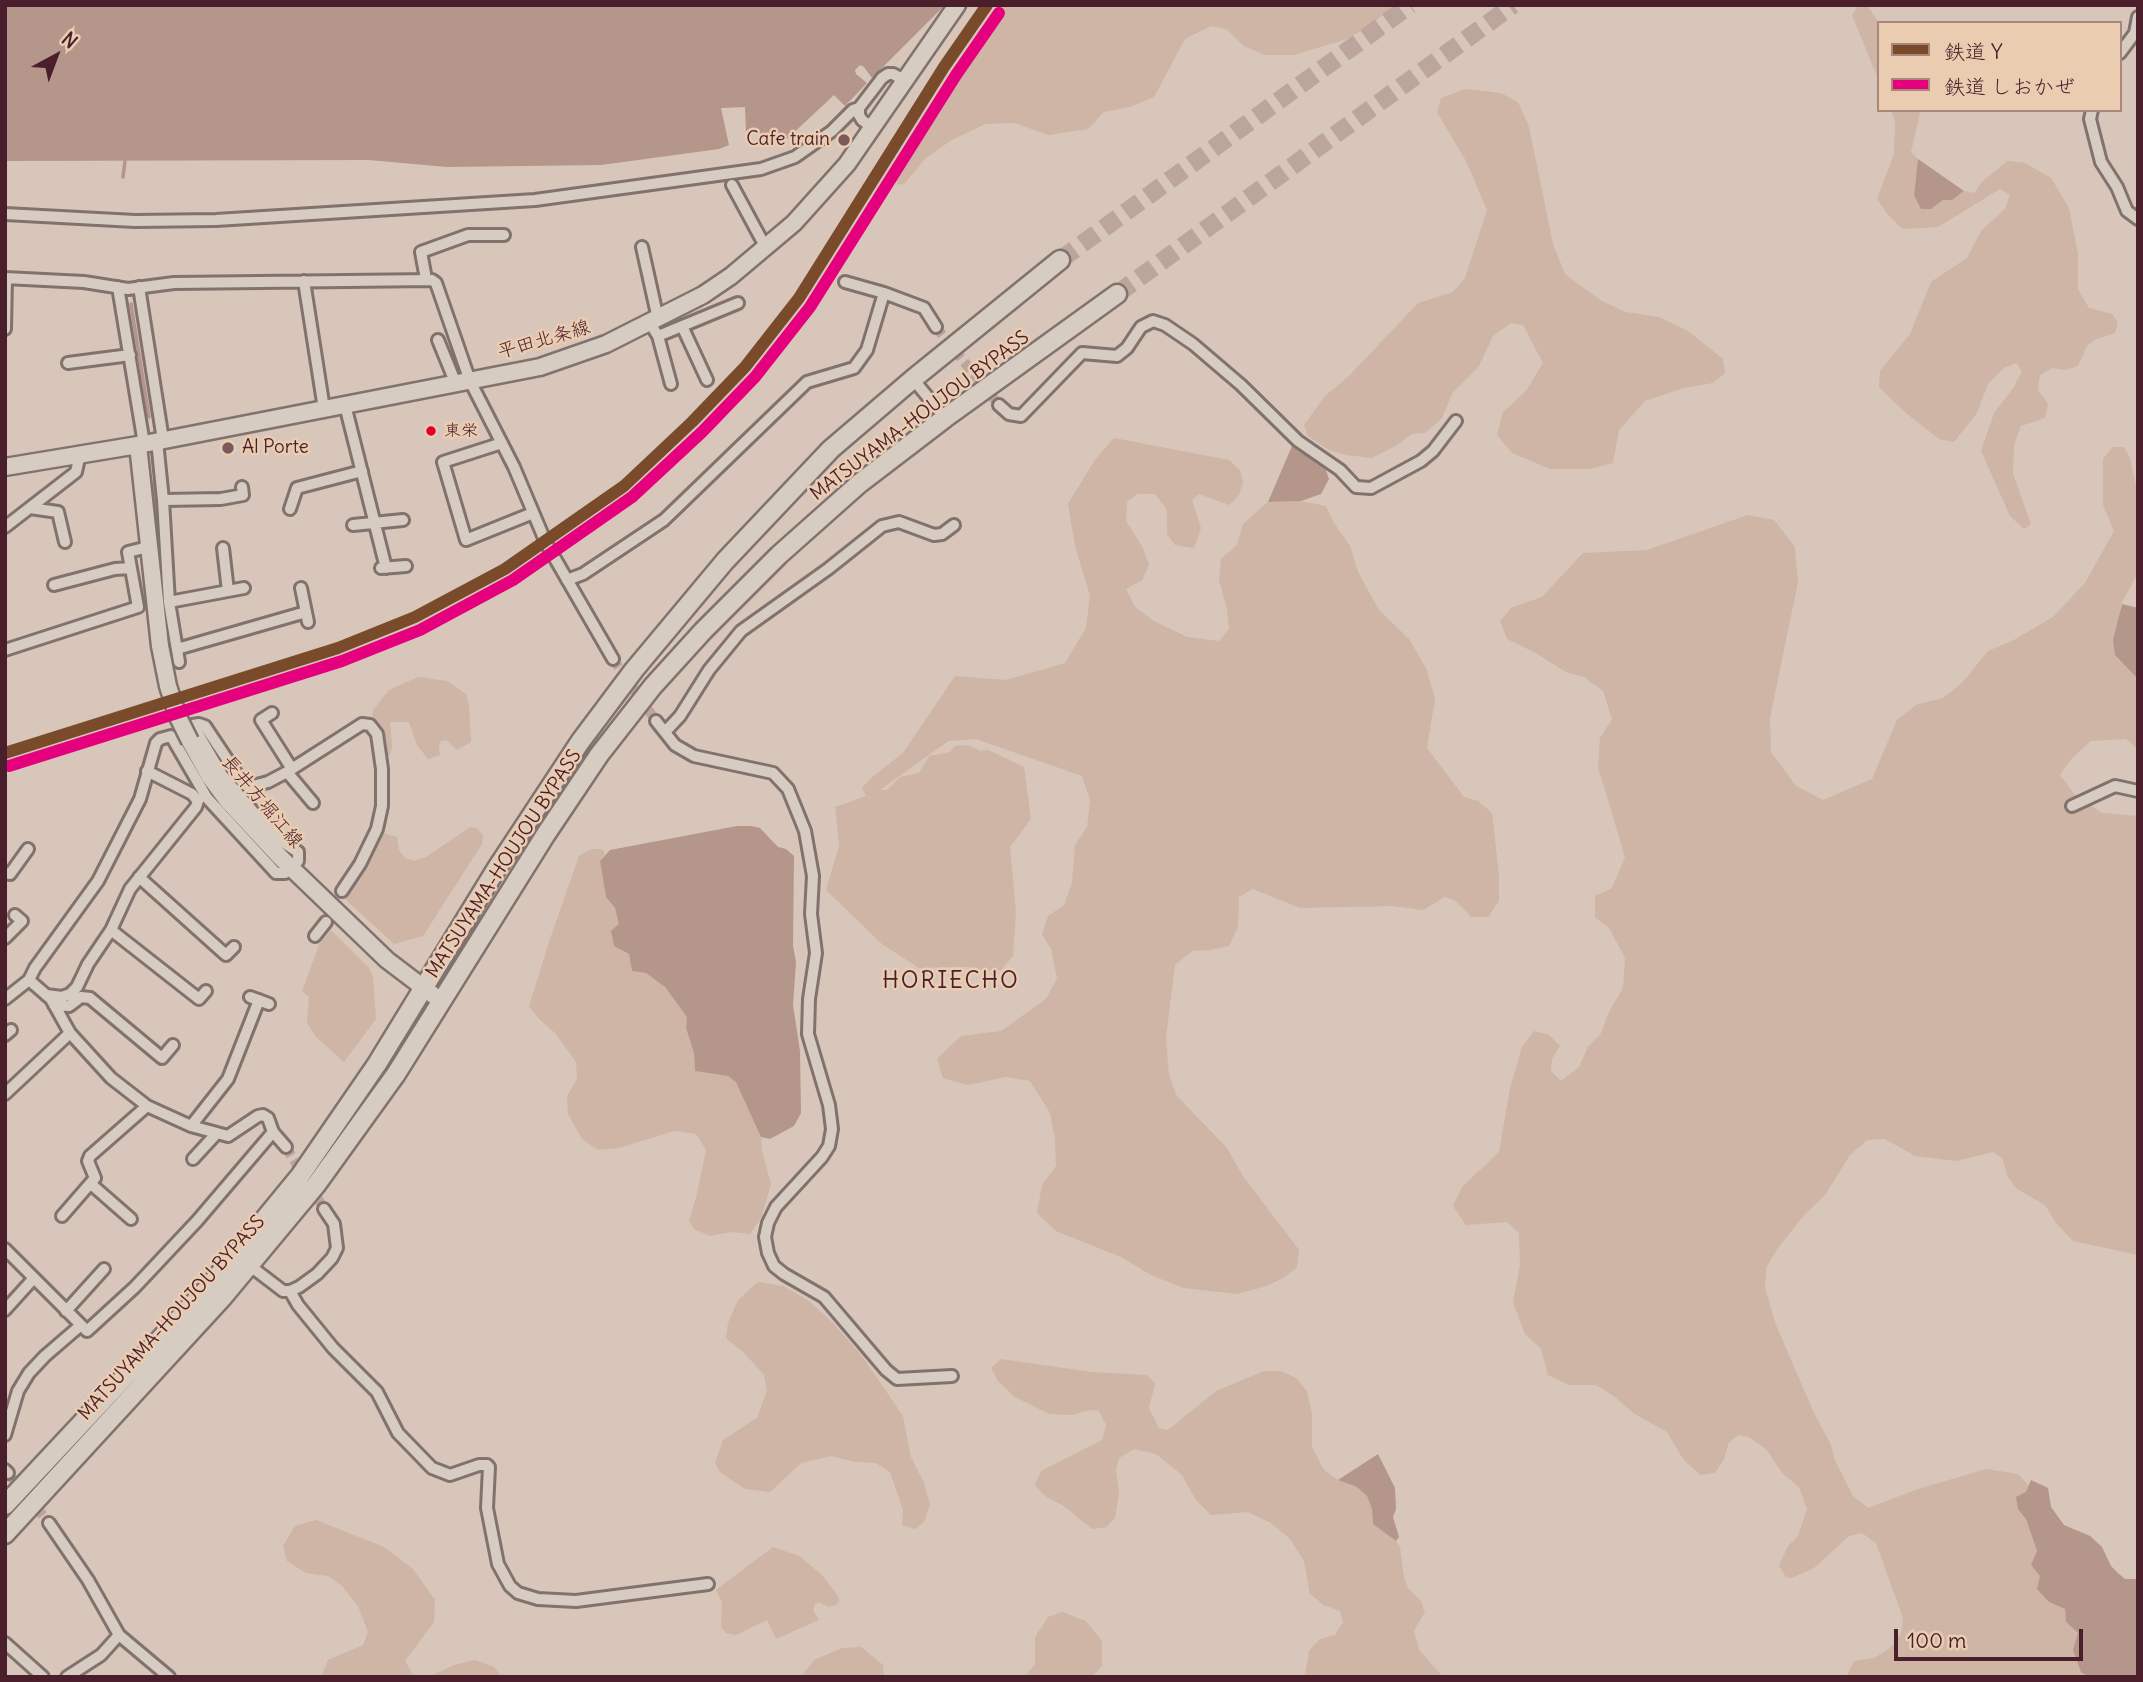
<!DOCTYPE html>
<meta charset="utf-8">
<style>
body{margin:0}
#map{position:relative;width:2143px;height:1682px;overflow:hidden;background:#d7c6b9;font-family:Delius,"Klee One",sans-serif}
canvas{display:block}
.frame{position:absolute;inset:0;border:7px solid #4a1f2b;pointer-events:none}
.legend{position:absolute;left:1877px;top:21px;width:245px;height:91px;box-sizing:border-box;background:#eaccb1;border:2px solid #aa877b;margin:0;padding:9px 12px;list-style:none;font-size:21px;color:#4a1f2b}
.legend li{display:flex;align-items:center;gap:14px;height:35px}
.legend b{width:35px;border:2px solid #aa877b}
.north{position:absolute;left:21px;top:21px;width:70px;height:70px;-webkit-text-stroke:5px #eaccb1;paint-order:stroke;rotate:41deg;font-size:19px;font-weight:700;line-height:28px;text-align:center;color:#4a1f2b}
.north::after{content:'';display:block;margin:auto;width:24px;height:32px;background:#4a1f2b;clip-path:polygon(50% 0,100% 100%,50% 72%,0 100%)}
.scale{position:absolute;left:1894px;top:1629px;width:189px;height:32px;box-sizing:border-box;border:4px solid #4a1f2b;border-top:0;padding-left:9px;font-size:21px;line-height:24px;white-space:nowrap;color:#4a1f2b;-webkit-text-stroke:5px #eaccb1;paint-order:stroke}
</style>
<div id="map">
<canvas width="2143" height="1682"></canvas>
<div class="frame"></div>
<ul class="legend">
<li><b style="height:9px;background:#7a4b2a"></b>鉄道 Y</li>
<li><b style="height:9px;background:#e5007d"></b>鉄道 しおかぜ</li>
</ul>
<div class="north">N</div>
<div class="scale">100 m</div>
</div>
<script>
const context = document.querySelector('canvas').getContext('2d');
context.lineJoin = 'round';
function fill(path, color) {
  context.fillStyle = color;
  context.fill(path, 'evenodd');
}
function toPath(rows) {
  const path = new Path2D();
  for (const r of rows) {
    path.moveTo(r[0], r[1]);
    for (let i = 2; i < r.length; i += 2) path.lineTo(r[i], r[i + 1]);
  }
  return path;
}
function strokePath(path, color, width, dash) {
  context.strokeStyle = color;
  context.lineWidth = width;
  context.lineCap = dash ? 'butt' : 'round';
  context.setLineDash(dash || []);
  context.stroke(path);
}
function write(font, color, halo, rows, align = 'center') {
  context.font = font + ' Delius,"Klee One",sans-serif';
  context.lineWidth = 5;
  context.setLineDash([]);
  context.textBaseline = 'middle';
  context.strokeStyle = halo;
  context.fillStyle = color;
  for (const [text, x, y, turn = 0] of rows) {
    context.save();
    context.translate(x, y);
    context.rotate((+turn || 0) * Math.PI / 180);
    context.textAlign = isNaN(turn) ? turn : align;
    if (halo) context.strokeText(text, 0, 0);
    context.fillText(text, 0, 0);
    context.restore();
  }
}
const green = toPath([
 [1002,5,1394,5,1371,25,1347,39,1294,55,1265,55,1244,46,1226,29,1211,26,1185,39,1154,97,1130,107,1104,112,1088,129,1048,135,1015,123,985,124,950,141,925,159,905,183,898,185,893,171,960,64],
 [1859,5,1867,5,1879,23,1879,81,1852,15],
 [1465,89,1501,93,1518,102,1529,127,1553,244,1565,274,1600,300,1625,312,1659,317,1688,331,1723,359,1725,373,1713,383,1683,388,1645,401,1619,430,1613,463,1590,469,1550,469,1512,453,1497,435,1503,412,1526,391,1543,363,1523,325,1511,323,1493,336,1479,366,1453,392,1442,418,1425,433,1412,434,1397,445,1372,458,1346,455,1329,450,1308,436,1304,425,1325,396,1349,376,1418,303,1453,292,1465,278,1487,210,1466,161,1437,112,1441,98],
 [1891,110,1919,110,1920,113,1911,152,1918,159,1914,195,1931,209,1943,200,1952,200,1964,191,1974,193,1982,182,2007,161,2025,163,2051,178,2069,208,2078,254,2078,289,2089,308,2112,314,2118,322,2115,333,2096,339,2087,346,2078,366,2065,370,2052,368,2040,375,2038,390,2048,404,2045,418,2021,426,2014,445,2013,474,2031,524,2024,529,2010,516,1981,451,1994,413,2014,387,2022,371,2016,363,2004,368,1988,384,1977,413,1954,442,1939,439,1906,413,1879,387,1880,371,1910,334,1931,282,1967,258,1981,231,2005,209,2010,195,2000,189,1938,227,1903,229,1888,215,1877,199,1894,154,1895,121],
 [1114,438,1229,460,1240,470,1243,483,1239,495,1229,505,1199,494,1192,500,1201,528,1194,548,1175,545,1167,534,1167,510,1155,494,1137,494,1127,502,1126,521,1142,546,1149,565,1142,580,1126,589,1135,607,1154,621,1187,637,1219,641,1229,629,1227,609,1219,580,1221,559,1237,545,1243,524,1268,502,1301,501,1326,506,1334,523,1350,546,1358,572,1379,610,1409,639,1426,668,1435,698,1427,748,1464,797,1478,801,1492,813,1499,875,1499,901,1488,917,1471,917,1456,901,1445,897,1423,910,1392,906,1300,908,1253,889,1239,897,1238,927,1229,946,1210,950,1192,951,1175,965,1166,1038,1169,1075,1177,1096,1227,1148,1243,1176,1299,1250,1297,1267,1285,1277,1267,1286,1237,1294,1183,1288,1151,1275,1121,1257,1056,1231,1037,1213,1042,1185,1056,1166,1055,1139,1050,1113,1030,1081,1006,1077,968,1085,943,1078,937,1059,961,1036,1001,1031,1046,999,1057,978,1051,949,1042,934,1048,916,1064,905,1072,883,1075,845,1087,827,1090,800,1082,776,976,739,949,741,927,756,880,790,887,790,900,777,919,773,929,756,950,752,955,746,968,745,980,751,988,750,1024,767,1031,819,1010,847,1016,912,1013,956,1001,970,984,971,969,967,919,968,882,944,826,890,839,846,835,807,866,796,862,788,871,778,903,753,955,676,1006,680,1065,663,1086,628,1090,596,1075,546,1068,504,1094,461],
 [2113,447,2124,447,2130,458,2138,496,2138,573,2121,604,2115,655,2138,679,2138,749,2126,739,2091,741,2072,758,2060,775,2075,795,2102,813,2138,816,2138,1255,2073,1241,2056,1223,2045,1205,2017,1189,2008,1177,2002,1158,1993,1152,1956,1161,1915,1156,1885,1139,1867,1140,1850,1155,1825,1195,1805,1214,1778,1248,1766,1268,1765,1288,1776,1325,1814,1413,1831,1445,1834,1458,1853,1496,1868,1508,1918,1489,1986,1469,2018,1474,2028,1485,2026,1519,2037,1551,2040,1576,2049,1602,2065,1609,2066,1622,2078,1633,2081,1672,2089,1677,1846,1677,1854,1661,1874,1658,1889,1649,1901,1634,1903,1618,1876,1543,1862,1533,1849,1536,1814,1568,1792,1578,1786,1577,1779,1566,1788,1546,1798,1536,1807,1509,1799,1487,1782,1473,1767,1450,1749,1437,1739,1435,1729,1442,1724,1459,1715,1473,1700,1475,1683,1459,1667,1432,1633,1413,1615,1397,1596,1385,1569,1385,1548,1375,1541,1349,1525,1334,1513,1302,1520,1265,1519,1233,1507,1222,1466,1225,1453,1206,1462,1187,1499,1152,1510,1088,1522,1047,1534,1031,1549,1035,1560,1046,1552,1059,1551,1071,1561,1081,1579,1067,1588,1047,1600,1035,1609,1012,1623,988,1625,958,1609,928,1595,917,1595,896,1612,888,1625,857,1598,767,1600,738,1612,719,1603,691,1584,677,1566,672,1534,652,1507,639,1500,621,1511,608,1542,597,1583,553,1647,550,1748,515,1774,520,1795,547,1798,582,1770,718,1771,752,1796,786,1823,800,1872,779,1897,720,1916,705,1943,698,1962,683,1988,651,2014,640,2053,617,2085,583,2114,531,2103,505,2103,459],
 [418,677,447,681,466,694,469,706,471,742,457,750,446,740,441,741,439,746,440,755,428,759,417,745,409,722,390,722,392,746,390,755,386,757,372,717,373,710,389,690],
 [470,827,477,828,483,835,482,844,423,936,394,944,345,899,380,832,397,837,399,850,405,858,414,861,426,857],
 [591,849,602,849,605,854,600,861,606,896,615,908,629,954,632,971,646,973,665,987,687,1017,686,1028,694,1053,695,1071,728,1076,737,1082,761,1137,762,1151,771,1184,761,1218,750,1234,732,1232,710,1236,694,1229,689,1220,696,1198,706,1150,696,1134,674,1131,619,1148,598,1150,582,1139,568,1114,567,1096,577,1079,576,1062,555,1033,540,1020,529,1006,549,942,579,856],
 [331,930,369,968,373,977,376,1019,344,1062,315,1036,307,1022,309,997,302,991,319,945],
 [758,1282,783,1286,809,1301,833,1323,862,1356,903,1416,911,1457,924,1483,930,1505,924,1522,915,1529,902,1525,903,1510,890,1472,876,1463,856,1462,831,1456,801,1463,770,1492,745,1489,720,1472,715,1463,723,1440,757,1418,767,1390,764,1375,745,1354,726,1338,728,1323,738,1300],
 [1001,1359,1092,1372,1147,1375,1155,1384,1149,1408,1159,1428,1168,1430,1216,1391,1264,1371,1281,1371,1296,1378,1307,1391,1312,1414,1312,1447,1324,1470,1338,1480,1357,1487,1367,1496,1372,1509,1373,1524,1396,1541,1400,1547,1404,1577,1408,1588,1421,1601,1425,1612,1414,1631,1419,1650,1443,1677,1305,1677,1309,1651,1320,1639,1335,1635,1343,1622,1340,1611,1324,1605,1310,1594,1304,1561,1290,1539,1271,1523,1248,1512,1211,1515,1196,1500,1182,1475,1156,1454,1134,1449,1119,1458,1116,1470,1119,1492,1115,1518,1106,1527,1092,1529,1064,1506,1045,1496,1035,1485,1041,1471,1102,1440,1106,1425,1099,1411,1089,1410,1073,1415,1049,1414,1015,1397,998,1381,991,1368],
 [316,1520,384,1547,413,1569,435,1600,434,1622,405,1661,413,1675,425,1677,321,1677,328,1660,363,1645,368,1632,358,1606,342,1586,328,1576,306,1573,287,1561,283,1546,295,1526],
 [773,1547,799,1556,822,1575,838,1596,839,1601,836,1605,828,1607,819,1602,815,1604,813,1610,819,1620,776,1639,767,1620,736,1635,726,1633,721,1627,722,1602,716,1590],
 [1062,1612,1086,1621,1102,1641,1102,1666,1092,1677,1025,1677,1035,1664,1035,1637,1048,1617],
 [861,1647,883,1665,884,1677,801,1677,814,1660,842,1648],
 [475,1660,494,1667,502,1677,429,1677,454,1665]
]);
const water = toPath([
 [5,5,945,5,872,78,864,67,860,65,855,70,856,74,867,83,845,106,834,95,787,139,746,131,745,107,721,108,729,145,719,149,601,165,447,167,369,160,5,161],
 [1918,159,1964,191,1952,200,1943,200,1931,209,1921,209,1914,195],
 [1292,446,1317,458,1324,465,1329,479,1321,494,1301,501,1268,502],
 [2122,604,2138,608,2138,679,2115,655,2113,640],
 [737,826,751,826,760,828,778,847,786,849,794,856,793,946,796,962,793,1005,800,1051,801,1113,794,1126,770,1139,761,1137,736,1082,728,1076,695,1071,694,1053,686,1028,687,1017,665,987,646,973,632,971,629,954,614,946,611,931,619,924,615,908,606,897,600,861,610,850],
 [1378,1454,1395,1488,1396,1509,1393,1517,1399,1537,1396,1541,1373,1524,1372,1509,1367,1496,1357,1487,1338,1480],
 [2031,1480,2048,1488,2051,1507,2064,1525,2090,1536,2102,1547,2111,1566,2118,1573,2125,1579,2138,1579,2138,1677,2089,1677,2081,1672,2073,1650,2078,1633,2066,1622,2065,1609,2049,1602,2037,1589,2040,1576,2031,1565,2037,1551,2026,1519,2018,1509,2016,1497,2026,1492]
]);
const stream = toPath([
 [123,177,125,161],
 [131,304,149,417],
 [154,482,158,539],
 [161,555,162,584]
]);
const minorTunnel = toPath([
 [936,327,999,405],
 [613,659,656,721],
 [326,922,342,891],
 [286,1147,324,1209],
 [8,1473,49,1523]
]);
const trunkTunnel = toPath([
 [1060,260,1410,5],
 [1117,294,1513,5]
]);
const minor = toPath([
 [2120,53,2135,33,2138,17],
 [2092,110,2090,119,2101,162,2117,187,2127,211,2138,219],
 [873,128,862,120,859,115,859,108,882,78,888,74,893,74,906,81],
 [732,185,766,248],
 [5,214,135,221,216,220,535,200,761,169,795,157,832,131,853,110,859,108],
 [642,247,658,319],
 [5,278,84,282,128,289,174,283,432,280,436,283,470,381,514,467,546,543,613,659],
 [426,279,421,252,468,235,504,235],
 [304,281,324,409],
 [845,282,884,293,924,308,936,327],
 [118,287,144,444],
 [139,287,163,440],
 [650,323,658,336,738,303],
 [682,326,707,380],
 [5,329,6,278],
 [658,336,671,384],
 [438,340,456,384],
 [68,363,130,355],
 [913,379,945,418],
 [345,405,386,568],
 [999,405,1009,414,1021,416,1082,353,1117,356,1127,348,1141,327,1153,321,1165,325,1193,344,1241,385,1298,441,1340,470,1356,487,1371,488,1421,461,1433,451,1456,421],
 [157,441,163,500,169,602,179,662],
 [502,443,443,462,466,540,533,513],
 [163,500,221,499,243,495,242,487],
 [30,508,58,512,65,542],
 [290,509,297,488,362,471],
 [353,525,403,520],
 [5,527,76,472,80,454],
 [223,548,228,591],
 [381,568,406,566],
 [567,580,583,574,664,520,807,382,854,368,867,350,884,293],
 [54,585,115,569,131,568],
 [301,588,308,622],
 [169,602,244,588],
 [177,649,306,612],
 [5,650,138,607,128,552,148,547],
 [272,713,261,720,292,769],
 [656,721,675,745,694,756,773,773,788,789,805,831,813,876,811,914,816,953,809,999,808,1034,829,1105,832,1129,829,1146,822,1157,776,1207,768,1223,765,1237,768,1253,774,1266,784,1274,824,1297,886,1370,897,1379,952,1376],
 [665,732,680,716,709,670,741,631,828,569,882,526,899,522,934,535,942,534,954,525],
 [287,772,313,803],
 [2072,806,2115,786,2138,791],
 [5,873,10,874,28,849],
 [139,877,226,955,234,947],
 [111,930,199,999,206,991],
 [315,936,326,922],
 [5,938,22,921,15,915],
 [29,980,51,999,70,1033,111,1078,147,1106,191,1126,228,1136,258,1116,263,1115,268,1118,273,1132,286,1147],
 [46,995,62,997,70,994,77,987,88,964,111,930,130,889,196,807,198,801,192,794,147,771],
 [250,997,269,1004],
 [5,999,29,980,35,968,98,881,140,799,156,743,160,739,171,736,207,798,276,873,285,873,298,861,298,852,283,842,262,822,222,775,193,725,199,724,205,726,243,783,249,787,268,782,287,772,362,724,370,725,377,734,382,769,382,806,377,829,360,864,342,891],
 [54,1005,69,1006,81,997,90,998,162,1058,173,1045],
 [5,1035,11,1030],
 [5,1094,70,1033],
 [191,1126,228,1079,259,1000],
 [193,1159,217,1133],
 [91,1184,131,1219],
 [62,1216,95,1178,88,1161,90,1156,147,1106],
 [5,1249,87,1331,135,1287,197,1221,273,1132],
 [249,1265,283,1291,290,1291,299,1287,317,1274,332,1258,337,1248,334,1224,324,1209],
 [290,1291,298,1305,333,1348,377,1392,398,1433,432,1468,450,1475,479,1465,487,1465,489,1467,487,1508,498,1564,510,1586,518,1593,538,1599,576,1601,708,1584],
 [5,1310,34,1278],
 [66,1311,104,1269],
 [5,1435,18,1391,29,1373,45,1356,81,1325],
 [5,1470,8,1473],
 [49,1523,88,1580,119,1635,169,1677],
 [5,1643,43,1677],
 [67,1677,101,1655,119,1635]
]);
const secondary = toPath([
 [138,445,160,646],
 [5,467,144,444,540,367,606,344,703,295,731,276,794,223,847,164,957,5],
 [190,741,210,777,227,800,280,857,387,960,441,1001]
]);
const trunk = toPath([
 [5,1505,208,1288,300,1176,377,1064,497,868,580,742,634,670,725,561,831,449,913,379,1060,260],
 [5,1534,222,1298,316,1185,396,1074,546,834,599,755,653,686,703,631,779,555,860,483,945,418,1117,294]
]);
const secondaryBridge = toPath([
 [160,646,168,686,178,717,190,741]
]);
const rail1 = toPath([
 [5,753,338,648,415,617,505,569,624,486,692,422,745,367,799,298,944,67,987,5]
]);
const rail2 = toPath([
 [9,766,342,661,420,630,513,580,632,497,702,432,755,377,810,307,956,75,999,13]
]);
const markers = [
 [844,140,7,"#7b595d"],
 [431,431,6,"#e4002b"],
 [228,448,7,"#7b595d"]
];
const busNames = [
 ["東栄",444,431]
];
const poiNames = [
 ["Cafe train",830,140],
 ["Al Porte",242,448,"left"]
];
const streetNames = [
 ["平田北条線",544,340,-16],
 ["MATSUYAMA-HOUJOU BYPASS",920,416,-37],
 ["長井方堀江線",262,802,50],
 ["MATSUYAMA-HOUJOU BYPASS",504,864,-57],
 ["MATSUYAMA-HOUJOU BYPASS",172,1318,-48]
];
const quarterNames = [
 ["HORIECHO",951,981]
];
fill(green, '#ceb5a5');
fill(water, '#b4968b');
strokePath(stream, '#b4968b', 3.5);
strokePath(minorTunnel, '#bba59d', 10, [10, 5]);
strokePath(trunkTunnel, '#bba59d', 18, [18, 9]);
strokePath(minor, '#82726e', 16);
strokePath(secondary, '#82726e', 21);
strokePath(trunk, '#82726e', 23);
strokePath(minor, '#d7ccc2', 10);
strokePath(secondary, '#d7ccc2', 16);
strokePath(trunk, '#d7ccc2', 18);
strokePath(secondaryBridge, '#82726e', 21, []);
strokePath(secondaryBridge, '#d7ccc2', 16);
strokePath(rail1, '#7a4b2a', 12);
strokePath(rail2, '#e5007d', 12);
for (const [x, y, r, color] of markers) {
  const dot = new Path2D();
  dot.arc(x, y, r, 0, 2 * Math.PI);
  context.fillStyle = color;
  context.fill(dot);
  strokePath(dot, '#eaccb1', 2.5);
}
write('17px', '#4a1f2b', '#eaccb1', busNames, 'left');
write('19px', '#4a1f2b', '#eaccb1', poiNames, 'right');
write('19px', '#4a1f2b', '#eaccb1', streetNames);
context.letterSpacing = '2px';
write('23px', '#4a1f2b', '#eaccb1', quarterNames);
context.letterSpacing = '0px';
</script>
